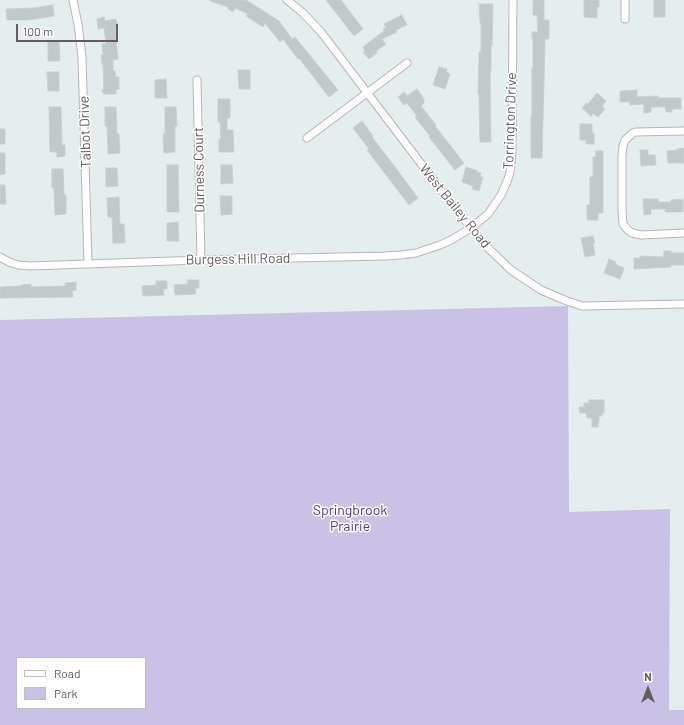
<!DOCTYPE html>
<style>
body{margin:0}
#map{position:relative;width:684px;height:725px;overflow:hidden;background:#e4eeee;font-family:Barlow,sans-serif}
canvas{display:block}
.legend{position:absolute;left:16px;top:657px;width:130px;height:52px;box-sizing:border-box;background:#fff;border:1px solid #c1bebf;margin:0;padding:5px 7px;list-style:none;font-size:12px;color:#655c5e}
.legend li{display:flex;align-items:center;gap:8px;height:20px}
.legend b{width:20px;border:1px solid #c1bebf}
.north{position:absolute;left:628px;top:669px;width:40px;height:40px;-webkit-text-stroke:3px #fff;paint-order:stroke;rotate:0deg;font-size:11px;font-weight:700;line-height:16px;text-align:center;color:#655c5e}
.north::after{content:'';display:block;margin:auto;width:14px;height:18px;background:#655c5e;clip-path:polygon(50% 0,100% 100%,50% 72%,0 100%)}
.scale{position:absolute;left:16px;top:24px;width:102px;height:18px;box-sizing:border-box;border:2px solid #655c5e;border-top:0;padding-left:5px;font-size:12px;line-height:14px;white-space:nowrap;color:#655c5e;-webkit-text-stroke:3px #fff;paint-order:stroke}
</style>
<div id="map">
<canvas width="684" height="725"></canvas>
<ul class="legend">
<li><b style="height:5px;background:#fff"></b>Road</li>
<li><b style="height:11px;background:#cac1e6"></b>Park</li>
</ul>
<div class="north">N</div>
<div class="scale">100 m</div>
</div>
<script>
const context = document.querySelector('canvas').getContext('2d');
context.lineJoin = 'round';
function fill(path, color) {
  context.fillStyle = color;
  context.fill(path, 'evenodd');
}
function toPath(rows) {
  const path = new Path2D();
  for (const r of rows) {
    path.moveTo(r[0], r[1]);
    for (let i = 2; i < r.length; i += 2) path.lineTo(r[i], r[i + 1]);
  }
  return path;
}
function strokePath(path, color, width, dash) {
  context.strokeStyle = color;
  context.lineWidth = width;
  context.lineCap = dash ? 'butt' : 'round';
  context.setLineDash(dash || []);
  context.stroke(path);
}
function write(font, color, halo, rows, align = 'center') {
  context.font = font + ' Barlow,sans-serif';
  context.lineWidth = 3;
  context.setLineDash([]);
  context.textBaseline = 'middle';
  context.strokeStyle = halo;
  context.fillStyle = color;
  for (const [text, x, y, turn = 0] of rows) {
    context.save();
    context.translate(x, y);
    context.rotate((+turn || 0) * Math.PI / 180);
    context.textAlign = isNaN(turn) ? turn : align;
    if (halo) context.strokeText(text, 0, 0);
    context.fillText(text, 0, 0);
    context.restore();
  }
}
const green = toPath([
 [568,306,569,512,670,509,669,710,684,710,684,725,0,725,0,320],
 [17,658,145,658,145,708,17,708]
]);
const building = toPath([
 [210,0,246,0,279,21,292,39,295,37,338,90,329,97,299,58,298,59,283,39,280,42,265,23,263,27,246,16,248,14,235,8,233,12,228,9,228,7,210,1,210,0],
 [326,0,341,0,363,29,354,36,326,0],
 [533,0,544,0,544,20,549,20,549,39,545,39,542,158,531,158,531,116,532,116,532,68,533,68,533,39,532,39,532,32,538,32,537,15,533,15,533,0],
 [584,0,599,0,599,7,597,7,597,18,584,17,584,0],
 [654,0,665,0,665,17,654,17,654,0],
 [479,4,493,4,492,46,491,46,491,71,490,71,491,142,480,142,479,94,478,94,479,52,481,52,481,23,480,23,479,4],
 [53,5,54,16,29,20,7,20,6,9,34,8,53,5],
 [402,15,407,25,396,30,397,32,382,39,386,44,376,51,377,53,369,59,363,52,365,51,363,47,384,31,383,29,386,28,384,24,402,15],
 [104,17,105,21,116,19,118,27,115,28,118,59,113,60,113,71,115,71,116,77,119,77,119,89,116,89,116,94,104,94,102,90,104,89,103,64,102,64,101,55,103,55,102,44,106,44,104,28,98,29,97,19,104,17],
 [48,42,59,42,60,61,48,61,48,42],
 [439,67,447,69,446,72,450,74,445,89,433,85,439,67],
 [238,70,250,70,250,89,239,89,238,70],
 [47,72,59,72,59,91,48,91,47,72],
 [166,79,167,98,155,98,155,80,166,79],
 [417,89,424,99,424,103,421,106,436,125,435,126,464,163,455,170,429,137,430,136,415,117,417,116,407,103,404,105,398,97,404,92,407,96,417,89],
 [637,90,637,97,658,96,658,98,681,98,681,109,672,109,672,112,666,112,665,107,651,107,651,112,644,113,644,104,630,105,630,102,620,102,620,91,637,90],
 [597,93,606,101,602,106,605,109,598,117,592,113,592,117,582,108,586,103,588,104,597,93],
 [218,99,230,99,230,118,227,118,227,130,233,130,234,152,219,152,219,139,221,139,220,122,218,122,218,99],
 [49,107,61,107,62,145,65,145,65,156,57,157,57,152,50,152,49,107],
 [105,107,116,107,117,134,119,134,120,153,108,154,107,126,105,126,105,107],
 [165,107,176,107,177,126,175,126,175,152,164,153,163,134,165,134,165,107],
 [362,121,373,136,372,137,392,163,418,198,409,205,367,150,369,149,353,128,362,121],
 [580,124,592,124,592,133,594,133,594,144,586,144,586,140,580,140,580,124],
 [0,129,5,129,5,144,0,144,0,129],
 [684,148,684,163,668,163,667,151,677,150,677,149,684,148],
 [640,150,648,150,648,155,655,155,656,165,641,166,640,150],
 [596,151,603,151,603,213,598,213,598,220,587,220,587,205,590,205,590,177,593,177,593,157,596,157,596,151],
 [0,153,5,153,5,174,0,175,0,153],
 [167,165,178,165,179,212,167,212,167,165],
 [221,165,232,165,233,183,221,184,221,165],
 [466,167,478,171,477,172,481,173,480,177,483,177,479,191,472,189,473,186,462,182,466,167],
 [106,168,117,168,118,186,106,187,106,168],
 [52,169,63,169,64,195,66,195,66,214,55,215,54,188,52,188,52,169],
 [0,185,5,185,6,204,0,204,0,185],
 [220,196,232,196,232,214,221,215,220,196],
 [119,197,120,224,124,224,125,243,113,243,112,217,108,217,107,198,119,197],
 [643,199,658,199,658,202,671,202,671,200,683,199,683,212,665,212,665,209,651,209,651,214,644,215,643,199],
 [178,222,179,241,167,241,167,223,178,222],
 [593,236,595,243,593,243,595,255,585,257,581,238,593,236],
 [664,251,671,251,671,253,684,253,684,265,670,265,671,267,634,269,634,258,640,258,640,256,664,257,664,251],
 [609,259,616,262,615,264,624,268,620,279,604,273,609,259],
 [187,280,199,280,199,288,195,288,196,294,175,295,174,285,188,284,187,280],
 [156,281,167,281,167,289,163,289,164,295,143,296,142,286,156,285,156,281],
 [76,282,76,290,72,291,73,297,0,298,0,287,21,286,21,285,31,284,31,287,65,286,65,283,76,282],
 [589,400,604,400,604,413,602,413,602,416,599,416,599,422,598,422,598,427,592,427,592,418,587,418,586,413,580,413,579,407,584,407,584,403,589,403,589,400]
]);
const minor = toPath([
 [73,0,78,24,82,57,88,264],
 [287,0,303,13,321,32,454,207,486,246,511,270,541,290,567,301,582,306,684,304],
 [625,19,625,0],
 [197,80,201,260],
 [684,131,636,132,633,133,625,140,623,146,622,156,622,211,623,224,627,229,632,233,641,235,684,233],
 [307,138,407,63],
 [0,257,9,262,18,265,30,266,201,260,385,256,401,255,416,253,440,245,451,240,471,228,488,214,501,195,508,179,510,172,512,153,513,0]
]);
const streetNames = [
 ["Torrington Drive",510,121,-88],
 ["Talbot Drive",85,132,-92],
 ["Durness Court",199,170,-91],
 ["West Bailey Road",455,206,51],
 ["Burgess Hill Road",238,259,-1]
];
const parkNames = [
 ["Springbrook",350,510],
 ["Prairie",350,526]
];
fill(green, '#cac1e6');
fill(building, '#c1c9c9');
strokePath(building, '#c3d3d2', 1);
strokePath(minor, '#bbb5b5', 9);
strokePath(minor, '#fff', 7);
write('14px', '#655c5e', '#fff', streetNames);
write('14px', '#4f3888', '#fff', parkNames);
</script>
